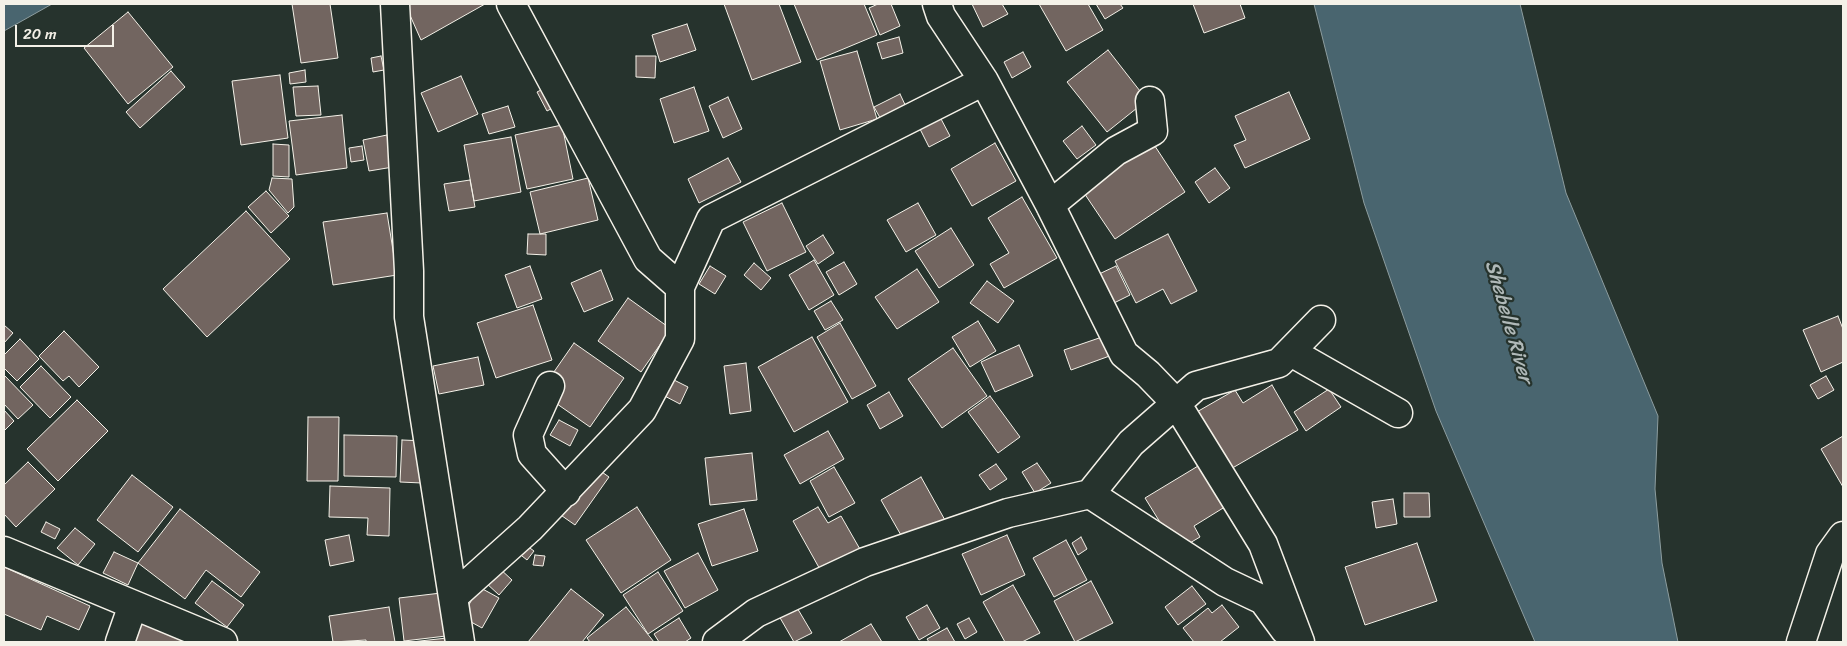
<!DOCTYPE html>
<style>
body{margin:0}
#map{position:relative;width:1847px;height:646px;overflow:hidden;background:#26332d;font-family:Sriracha,sans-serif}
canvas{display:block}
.frame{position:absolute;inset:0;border:5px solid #f4f1e8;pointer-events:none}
.scale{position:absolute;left:15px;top:25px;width:99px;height:22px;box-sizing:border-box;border:2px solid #f4f1e8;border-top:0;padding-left:6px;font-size:15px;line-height:18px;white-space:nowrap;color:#f4f1e8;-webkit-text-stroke:4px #26332d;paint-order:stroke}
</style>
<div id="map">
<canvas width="1847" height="646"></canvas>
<div class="frame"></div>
<div class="scale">20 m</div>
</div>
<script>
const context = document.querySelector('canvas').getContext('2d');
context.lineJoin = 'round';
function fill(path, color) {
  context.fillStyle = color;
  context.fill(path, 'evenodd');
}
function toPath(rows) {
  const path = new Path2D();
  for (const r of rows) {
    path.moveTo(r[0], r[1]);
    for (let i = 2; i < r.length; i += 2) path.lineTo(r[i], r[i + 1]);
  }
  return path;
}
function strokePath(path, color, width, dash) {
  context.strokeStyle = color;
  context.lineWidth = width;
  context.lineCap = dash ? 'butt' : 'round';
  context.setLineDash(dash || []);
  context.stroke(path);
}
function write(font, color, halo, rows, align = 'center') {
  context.font = font + ' Sriracha,sans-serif';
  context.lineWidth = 4.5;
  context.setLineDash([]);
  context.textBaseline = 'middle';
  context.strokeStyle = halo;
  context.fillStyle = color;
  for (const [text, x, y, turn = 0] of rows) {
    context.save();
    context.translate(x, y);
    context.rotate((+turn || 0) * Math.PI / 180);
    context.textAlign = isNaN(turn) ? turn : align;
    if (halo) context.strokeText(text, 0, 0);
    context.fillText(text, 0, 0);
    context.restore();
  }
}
const water = toPath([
 [4,4,52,4,4,31,4,4],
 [1314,4,1520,4,1566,193,1658,416,1655,489,1662,563,1678,642,1535,642,1436,411,1364,203,1314,4]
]);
const building = toPath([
 [292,4,330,4,338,58,301,63,292,4],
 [405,4,485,4,421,40,405,4],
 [724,4,779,4,801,62,752,80,724,4],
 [794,4,864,4,877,35,817,60,794,4],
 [878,4,891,4,900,26,880,35,869,8,878,4],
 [972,4,1002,4,1008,14,983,27,972,4],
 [1039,4,1088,4,1103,30,1066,51,1039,4],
 [1096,4,1120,4,1123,8,1105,19,1096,4],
 [1193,4,1240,4,1245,18,1204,33,1193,4],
 [128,12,173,67,128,104,84,48,128,12],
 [687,24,696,50,660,62,652,35,687,24],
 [899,37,903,53,882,59,877,43,899,37],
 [1108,50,1147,100,1107,132,1067,82,1108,50],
 [857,51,877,119,840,130,820,61,857,51],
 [1023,52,1031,67,1012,78,1004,62,1023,52],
 [381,56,384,70,373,72,371,58,381,56],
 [636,56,656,56,655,78,636,77,636,56],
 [305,70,306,82,290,84,289,73,305,70],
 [171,71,185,87,140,128,126,112,171,71],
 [280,75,288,138,241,145,232,81,280,75],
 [461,76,478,114,438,132,421,93,461,76],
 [553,84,562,103,547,111,537,92,553,84],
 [318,86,321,115,296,116,293,87,318,86],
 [694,87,709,131,674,143,660,99,694,87],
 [1289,92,1310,139,1245,168,1234,145,1246,140,1235,116,1289,92],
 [900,94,908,111,883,123,874,107,900,94],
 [728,97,742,129,723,138,709,106,728,97],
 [508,106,515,127,489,134,482,114,508,106],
 [342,115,347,168,296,175,289,121,342,115],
 [940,117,950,136,929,147,919,127,940,117],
 [562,125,573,179,527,189,515,135,562,125],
 [1082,126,1096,145,1077,159,1063,141,1082,126],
 [387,135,393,167,369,171,363,140,387,135],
 [511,137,521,192,474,201,464,145,511,137],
 [1149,137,1185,192,1115,239,1078,184,1149,137],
 [995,143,1016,181,972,206,951,169,995,143],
 [273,144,289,145,289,177,273,176,273,144],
 [362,146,364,160,351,162,349,148,362,146],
 [728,158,741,182,699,203,688,179,728,158],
 [1215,168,1230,188,1209,203,1195,182,1215,168],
 [272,178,292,179,294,207,288,213,269,190,272,178],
 [588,178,598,220,540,234,530,192,588,178],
 [470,180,475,207,449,211,444,184,470,180],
 [266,191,289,216,271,233,248,207,266,191],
 [1022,197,1057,258,1004,288,990,264,1009,253,988,218,1022,197],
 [782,203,806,252,767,271,743,222,782,203],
 [918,203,936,235,906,252,887,220,918,203],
 [246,211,290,259,207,337,163,289,246,211],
 [387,213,397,275,333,285,323,222,387,213],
 [951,228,974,265,939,288,915,251,951,228],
 [528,234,546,234,546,255,527,254,528,234],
 [1168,234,1197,291,1171,304,1163,289,1136,303,1115,261,1168,234],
 [823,235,834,253,818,264,806,246,823,235],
 [814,260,834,295,809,310,789,275,814,260],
 [844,262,857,284,839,295,826,272,844,262],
 [754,263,771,278,761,290,744,275,754,263],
 [530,266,542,299,517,308,505,275,530,266],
 [710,266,726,276,715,294,699,284,710,266],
 [1116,266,1130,295,1112,304,1097,275,1116,266],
 [917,269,939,302,897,329,875,297,917,269],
 [601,270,613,300,584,312,571,283,601,270],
 [987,281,1014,301,998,323,970,303,987,281],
 [628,298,671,329,641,372,598,341,628,298],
 [831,301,843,320,825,330,814,311,831,301],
 [533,305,552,360,496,378,477,323,533,305],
 [1838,316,1843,329,1843,362,1821,372,1803,330,1838,316],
 [978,321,996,351,970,367,952,337,978,321],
 [840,323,876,386,852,399,817,337,840,323],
 [4,325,13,333,4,343,4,325],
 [64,331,99,367,79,387,69,376,63,381,39,356,64,331],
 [1108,335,1115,354,1071,370,1064,350,1108,335],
 [812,337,848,402,794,432,758,367,812,337],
 [20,339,39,359,17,381,4,368,4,355,20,339],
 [574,343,624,378,590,427,540,392,574,343],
 [1019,345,1033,376,995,392,981,362,1019,345],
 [953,348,987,396,942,428,908,379,953,348],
 [478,357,484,385,439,394,433,366,478,357],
 [746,363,751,411,730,414,724,366,746,363],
 [41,366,71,397,50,418,20,387,41,366],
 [4,375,33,405,18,419,4,404,4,375],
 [666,376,688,387,680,404,657,392,666,376],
 [1826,376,1834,390,1818,399,1810,385,1826,376],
 [1272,385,1298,430,1229,470,1195,413,1235,390,1243,403,1272,385],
 [1329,389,1341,407,1306,431,1294,412,1329,389],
 [889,392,903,416,880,429,867,405,889,392],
 [990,396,1020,437,998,453,968,412,990,396],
 [77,400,108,431,58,481,27,449,77,400],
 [4,410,14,421,4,431,4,410],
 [308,417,339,417,338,481,307,481,308,417],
 [559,420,578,430,570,446,550,435,559,420],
 [828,431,844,459,800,484,784,455,828,431],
 [344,435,397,436,396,477,344,476,344,435],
 [1843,436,1843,487,1821,449,1843,436],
 [402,440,425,441,422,483,400,482,402,440],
 [752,453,757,500,710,505,705,458,752,453],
 [28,462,55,489,16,527,4,514,4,485,28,462],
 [589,463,609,477,575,525,555,511,589,463],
 [1037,463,1051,483,1035,493,1022,472,1037,463],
 [1203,463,1228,505,1194,526,1200,537,1183,547,1171,540,1145,498,1203,463],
 [996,464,1007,479,990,490,979,475,996,464],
 [834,467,855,503,829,517,810,481,834,467],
 [132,475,173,507,138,552,97,520,132,475],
 [921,477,946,522,906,544,881,500,921,477],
 [330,486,390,488,389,536,367,535,368,518,329,517,330,486],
 [1404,493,1429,493,1430,517,1404,517,1404,493],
 [1393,499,1397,524,1376,528,1372,502,1393,499],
 [637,507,671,560,621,593,586,540,637,507],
 [818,507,828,523,841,516,861,551,822,573,793,521,818,507],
 [180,509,260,572,241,597,206,570,185,599,138,563,180,509],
 [744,509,758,551,712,566,698,524,744,509],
 [46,522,60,529,55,539,41,532,46,522],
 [75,528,95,544,78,565,57,548,75,528],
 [349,535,354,561,330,566,325,540,349,535],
 [1007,535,1025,575,981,595,962,554,1007,535],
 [1081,537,1087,549,1078,555,1072,543,1081,537],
 [1066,540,1087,580,1054,597,1033,558,1066,540],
 [523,543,534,551,527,560,517,552,523,543],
 [1417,543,1437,601,1365,625,1345,567,1417,543],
 [114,552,138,563,128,585,103,573,114,552],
 [698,553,718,590,685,608,664,571,698,553],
 [535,555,545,556,543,566,533,565,535,555],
 [4,567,90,606,79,630,47,616,41,630,4,614,4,567],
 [498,567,512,580,499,595,485,582,498,567],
 [658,572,683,611,648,634,623,595,658,572],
 [212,581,244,605,227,627,195,603,212,581],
 [1091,581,1113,623,1075,642,1054,601,1091,581],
 [1013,585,1040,633,1022,642,1005,642,983,602,1013,585],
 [1192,586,1206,604,1178,625,1165,607,1192,586],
 [479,587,499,598,482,628,462,617,479,587],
 [571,589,604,615,582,642,528,642,571,589],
 [441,593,446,636,404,641,399,598,441,593],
 [927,605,940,628,919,640,906,617,927,605],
 [1222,605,1239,627,1220,642,1194,642,1183,628,1208,608,1212,613,1222,605],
 [796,606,812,633,794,642,779,616,796,606],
 [389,607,395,642,366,642,366,640,333,642,329,616,389,607],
 [626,607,654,642,590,642,587,638,626,607],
 [679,618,691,638,685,642,659,642,654,634,679,618],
 [969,618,977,632,965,639,957,624,969,618],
 [132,621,199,641,199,642,126,642,132,621],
 [871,624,882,642,839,642,871,624],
 [947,628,955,642,929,642,927,639,947,628],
 [447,638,447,642,411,642,447,638]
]);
const street = toPath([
 [395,4,409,271,409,317,460,642],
 [511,4,648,259,680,287],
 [937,4,941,16,984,81,1050,205,1124,354,1148,374,1176,403,1263,544,1300,642],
 [1050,205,1116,151,1153,131,1150,101],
 [1291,352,1398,413],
 [550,386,528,435,532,454,566,492],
 [1090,494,1225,582,1263,600,1285,630],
 [4,551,223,642],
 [453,597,530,528,642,410,680,339,680,287,711,219,984,81],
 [120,642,133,605],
 [717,642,756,613,865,562,1008,513,1090,494,1131,443,1196,386,1279,363,1321,320],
 [1801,642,1830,554,1843,536]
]);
const waterNames = [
 ["Shebelle River",1508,322,74]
];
fill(water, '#49656f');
strokePath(water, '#8d9d9f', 1);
fill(building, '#726560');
strokePath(building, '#f4f1e8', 1);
strokePath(street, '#f4f1e8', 31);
strokePath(street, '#26332d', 28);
write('italic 20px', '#b0b9b8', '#26332d', waterNames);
</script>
